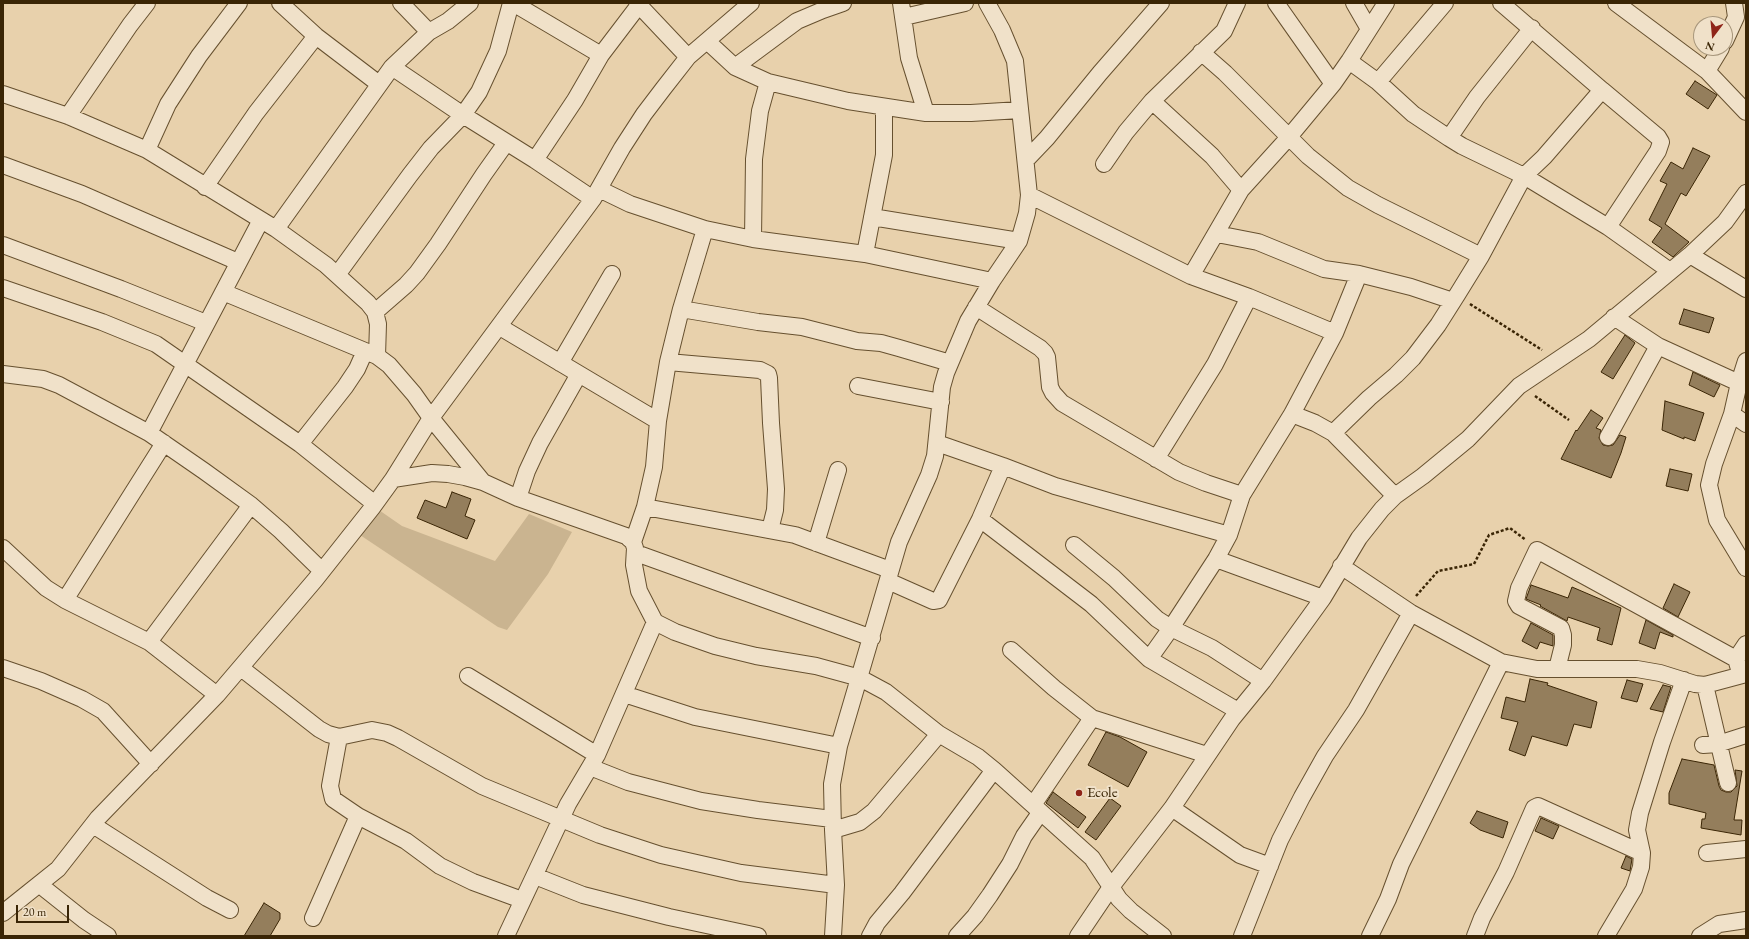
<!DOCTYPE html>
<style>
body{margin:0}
#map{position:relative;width:1749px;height:939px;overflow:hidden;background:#e8d1ac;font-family:"EB Garamond",serif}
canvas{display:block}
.frame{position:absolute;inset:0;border:4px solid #3a2505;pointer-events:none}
.north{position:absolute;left:1693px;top:16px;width:40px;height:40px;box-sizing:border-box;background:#f0e1c9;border:1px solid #a7967b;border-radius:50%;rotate:196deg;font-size:11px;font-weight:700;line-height:16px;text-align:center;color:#3a2505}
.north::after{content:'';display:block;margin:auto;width:14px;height:18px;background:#8f2418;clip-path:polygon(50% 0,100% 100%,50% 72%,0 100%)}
.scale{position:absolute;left:16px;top:905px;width:53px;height:18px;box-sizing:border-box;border:2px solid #3a2505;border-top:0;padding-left:5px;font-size:12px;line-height:14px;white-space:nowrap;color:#3a2505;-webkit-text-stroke:3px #f0e1c9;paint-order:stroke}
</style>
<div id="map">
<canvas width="1749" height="939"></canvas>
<div class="frame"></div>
<div class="north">N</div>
<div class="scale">20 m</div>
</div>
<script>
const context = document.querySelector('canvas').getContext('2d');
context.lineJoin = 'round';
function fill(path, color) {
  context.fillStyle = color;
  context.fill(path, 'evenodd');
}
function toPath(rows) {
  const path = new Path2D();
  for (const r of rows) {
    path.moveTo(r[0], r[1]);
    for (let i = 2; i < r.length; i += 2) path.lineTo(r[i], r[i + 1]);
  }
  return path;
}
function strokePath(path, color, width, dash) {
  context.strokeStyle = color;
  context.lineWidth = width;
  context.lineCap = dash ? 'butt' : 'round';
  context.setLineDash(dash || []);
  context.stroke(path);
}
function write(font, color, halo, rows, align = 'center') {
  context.font = font + ' "EB Garamond",serif';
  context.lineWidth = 4;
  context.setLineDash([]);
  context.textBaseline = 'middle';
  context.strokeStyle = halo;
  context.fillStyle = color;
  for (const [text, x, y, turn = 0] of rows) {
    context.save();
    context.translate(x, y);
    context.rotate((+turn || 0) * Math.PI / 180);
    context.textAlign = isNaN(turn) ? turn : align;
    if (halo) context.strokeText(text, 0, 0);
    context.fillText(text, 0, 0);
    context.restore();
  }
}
const green = toPath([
 [376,508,402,526,495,561,529,514,572,532,548,574,507,630,498,627,357,533]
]);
const building = toPath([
 [1695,81,1717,95,1708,109,1686,94,1695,81],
 [1693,148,1710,156,1686,196,1681,193,1665,224,1689,242,1673,257,1652,242,1662,228,1649,220,1667,184,1660,181,1671,162,1683,169,1693,148],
 [1684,309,1714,318,1709,333,1679,324,1684,309],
 [1625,335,1635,343,1613,379,1601,372,1625,335],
 [1693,372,1720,385,1714,397,1689,385,1693,372],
 [1665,401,1704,413,1695,441,1684,437,1684,439,1662,430,1665,401],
 [1591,410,1603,418,1596,428,1601,430,1599,438,1603,445,1608,446,1613,445,1620,435,1626,437,1621,453,1611,478,1561,459,1576,430,1577,431,1591,410],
 [1670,469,1692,474,1688,491,1666,486,1670,469],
 [452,492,471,499,465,516,475,520,467,539,417,518,425,500,446,508,452,492],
 [1674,584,1690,592,1678,617,1663,608,1674,584],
 [1531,585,1568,598,1572,587,1621,608,1612,645,1597,640,1600,628,1568,617,1567,621,1540,606,1541,605,1526,599,1531,585],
 [1646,620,1673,635,1673,637,1660,632,1655,649,1639,643,1646,620],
 [1531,623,1553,635,1553,646,1540,642,1537,649,1522,641,1531,623],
 [1530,679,1548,683,1547,685,1597,702,1591,728,1574,724,1567,746,1532,736,1525,756,1509,750,1518,722,1501,718,1506,697,1525,702,1530,679],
 [1627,680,1643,684,1637,702,1621,698,1627,680],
 [1663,685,1671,687,1663,712,1650,709,1663,685],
 [1106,732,1120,737,1147,752,1128,787,1088,765,1106,732],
 [1682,759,1714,765,1719,786,1721,790,1726,792,1731,792,1737,786,1735,770,1742,771,1734,820,1742,820,1741,835,1701,828,1702,819,1705,819,1706,813,1669,804,1669,793,1682,759],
 [1053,792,1086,817,1078,828,1046,803,1053,792],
 [1110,798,1121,806,1096,840,1085,832,1110,798],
 [1477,811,1508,822,1503,838,1480,830,1470,823,1477,811],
 [1541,818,1559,826,1553,839,1535,831,1541,818],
 [1626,856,1632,859,1630,871,1621,868,1626,856],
 [264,903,280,913,280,919,270,936,244,936,264,903]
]);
const path = toPath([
 [1470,304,1542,350],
 [1535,396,1569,420],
 [1416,596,1438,571,1474,564,1489,535,1510,528,1526,540]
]);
const minor = toPath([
 [280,3,316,36,379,84],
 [401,3,429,32],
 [513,3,601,55],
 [637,3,688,57],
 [901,3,909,58,926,113],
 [1276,3,1333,84],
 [1354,3,1369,29],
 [1616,3,1707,71,1746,112],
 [904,17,965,3],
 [1725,41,1736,17,1734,3],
 [708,42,735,67,768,82,848,101,926,113,971,113,1020,110],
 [1201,52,1225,73,1308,156,1348,188,1378,205,1481,256],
 [1349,61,1378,82,1413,114,1449,138,1462,146,1524,176,1608,227,1670,271],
 [392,67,429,32,448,21,470,3],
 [735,67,797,21,823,10,843,3],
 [1707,71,1721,48],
 [1378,82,1445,3],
 [1602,90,1658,137,1661,142,1658,151,1608,227],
 [3,94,68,116,147,150,276,229,326,265,368,303,375,312,378,324,377,356,389,365,414,394,431,418,483,482],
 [1152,101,1212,156,1241,190],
 [68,116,130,25,147,3],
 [1449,138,1477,97,1532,28],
 [147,150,168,104,199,56,239,3],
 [535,160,575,100,601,55,639,5],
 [1026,160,1047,138,1100,73,1161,3],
 [1104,164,1126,132,1152,101,1224,31,1237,3],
 [3,165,82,194,238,262],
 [205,187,256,113,316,36],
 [599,189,630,204,705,229,753,239,865,254,992,281],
 [1029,195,1191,276,1249,297,1335,333],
 [872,217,1019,241],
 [276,229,392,67,463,115,535,160,593,199],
 [1217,234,1258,242,1324,269,1359,274,1411,287,1453,301],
 [753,239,754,159,760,111,768,82],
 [3,245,121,289,206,323],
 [865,254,884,155,884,108],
 [1690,255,1746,289],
 [337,275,410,175,431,148,463,115,479,92,498,51,511,3],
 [1191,276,1241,190,1289,137,1333,84,1349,61,1386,3],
 [3,288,102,322,156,344,300,444,375,504],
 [223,292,377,356],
 [976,307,1040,348,1045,353,1047,357,1050,387,1053,393,1062,403,1179,472,1206,483,1242,495],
 [681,309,758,322,802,327,857,341,881,343,899,348,950,363],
 [375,312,406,285,417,273,438,244,484,174,506,143],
 [1614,317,1658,346,1739,383],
 [500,327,658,421,654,467,645,507,633,542],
 [1746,361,1739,383,1732,414,1714,464,1709,485,1717,520,1746,568],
 [668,362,760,370,768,374,769,378,771,423,776,489,775,510,770,530],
 [560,363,612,274],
 [3,374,43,379,59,385,149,433,204,471,251,505,281,531,322,571],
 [858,386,941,402],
 [1292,414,1315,423,1333,433,1395,496],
 [1732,414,1746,424],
 [658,421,668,362,681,309,705,229],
 [149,433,261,220],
 [1333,433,1369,398,1396,375,1413,358,1438,325,1457,295,1481,256,1524,176,1544,157,1602,90,1501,3],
 [1608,437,1658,346],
 [937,443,1003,466],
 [300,444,345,387,357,369,365,351],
 [1156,459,1215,364,1249,297],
 [393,479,432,473,448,474,465,477,483,482,518,498,626,536,633,542,635,548,634,565,639,591,655,622,675,632,715,646,756,656,816,666,860,678,886,692,939,734,978,757,994,770,1092,858,1119,899,1131,911,1163,936],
 [518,498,527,471,540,443,579,374],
 [645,507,795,535,890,570],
 [980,519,1091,604,1149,659,1238,711],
 [816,543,838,470],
 [1074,545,1114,578,1157,619,1171,628,1212,648,1263,681],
 [3,548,46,588,65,600,149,642,217,695],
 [636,553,872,638],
 [1216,559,1323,598],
 [1341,566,1411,613,1501,662,1537,669,1637,669,1660,673,1695,684,1705,685,1746,674],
 [888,581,933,601,939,600,980,519,1003,466,1055,486,1229,535],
 [65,600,164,443],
 [149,642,251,505],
 [1011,650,1054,688,1092,718,1033,805],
 [1149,659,1171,628,1216,559,1229,535,1242,495,1292,414,1335,333,1359,274],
 [3,668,41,681,82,699,103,711,151,764],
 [241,668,319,729,328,734,339,737,372,730,387,733,398,738,482,786,600,835,661,855,741,873,836,885],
 [1557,669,1563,645,1563,635,1561,628,1519,606,1516,601,1519,588,1537,550,1736,659],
 [1739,669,1736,659,1746,644],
 [468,676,597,755],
 [1705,685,1728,783],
 [624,694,695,717,839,746],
 [1092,718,1207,755],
 [339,737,330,786,333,799,358,816,406,841,440,866,473,882,522,900],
 [1703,745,1718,744,1746,735],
 [590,767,628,782,701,801,758,810,832,819],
 [1172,808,1240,855,1270,866],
 [93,825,207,898,230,910],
 [833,830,860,822,874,811,939,734],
 [1707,853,1746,849],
 [535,876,583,895,669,917,758,936],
 [40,885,84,920,108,936],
 [3,913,58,869,98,818,217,695,315,580,372,508,393,479,431,418,593,199,622,148,644,114,663,89,688,57,751,3],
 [313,918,358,816],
 [506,936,568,804,597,755,655,622],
 [833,936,836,885,833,830,832,784,839,746,899,542,929,475,935,456,942,387,946,373,968,321,992,281,1019,241,1027,213,1029,195,1015,61,1002,30,987,3],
 [870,936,877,923,902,893,994,770],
 [957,936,975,916,990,895,1010,864,1024,836,1040,813],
 [1078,936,1111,887,1172,808,1232,719,1263,681,1323,598,1359,538,1382,509,1395,496,1423,476,1468,439,1519,386,1589,339,1690,255,1725,222,1746,193],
 [1242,936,1280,840,1302,797,1325,756,1356,710,1411,613],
 [1370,936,1388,899,1401,864,1501,662],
 [1475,936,1482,918,1506,872,1534,808,1538,806,1642,853],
 [1606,936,1634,889,1641,867,1642,853,1637,830,1640,813,1662,742,1684,680],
 [1700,936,1719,924,1746,920]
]);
const markers = [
 [1079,793,4,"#8f2418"]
];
const poiNames = [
 ["Ecole",1087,793]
];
fill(green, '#cab490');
fill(building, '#947e5c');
strokePath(building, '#3a2505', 1);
strokePath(minor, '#66502f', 18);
strokePath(path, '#3a2505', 2.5, [3, 2]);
strokePath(minor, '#f0e1c9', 16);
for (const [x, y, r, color] of markers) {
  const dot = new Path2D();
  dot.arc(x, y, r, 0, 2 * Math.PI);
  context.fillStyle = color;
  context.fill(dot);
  strokePath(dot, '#f0e1c9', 1.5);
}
write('15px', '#3a2505', '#f0e1c9', poiNames, 'left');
</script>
